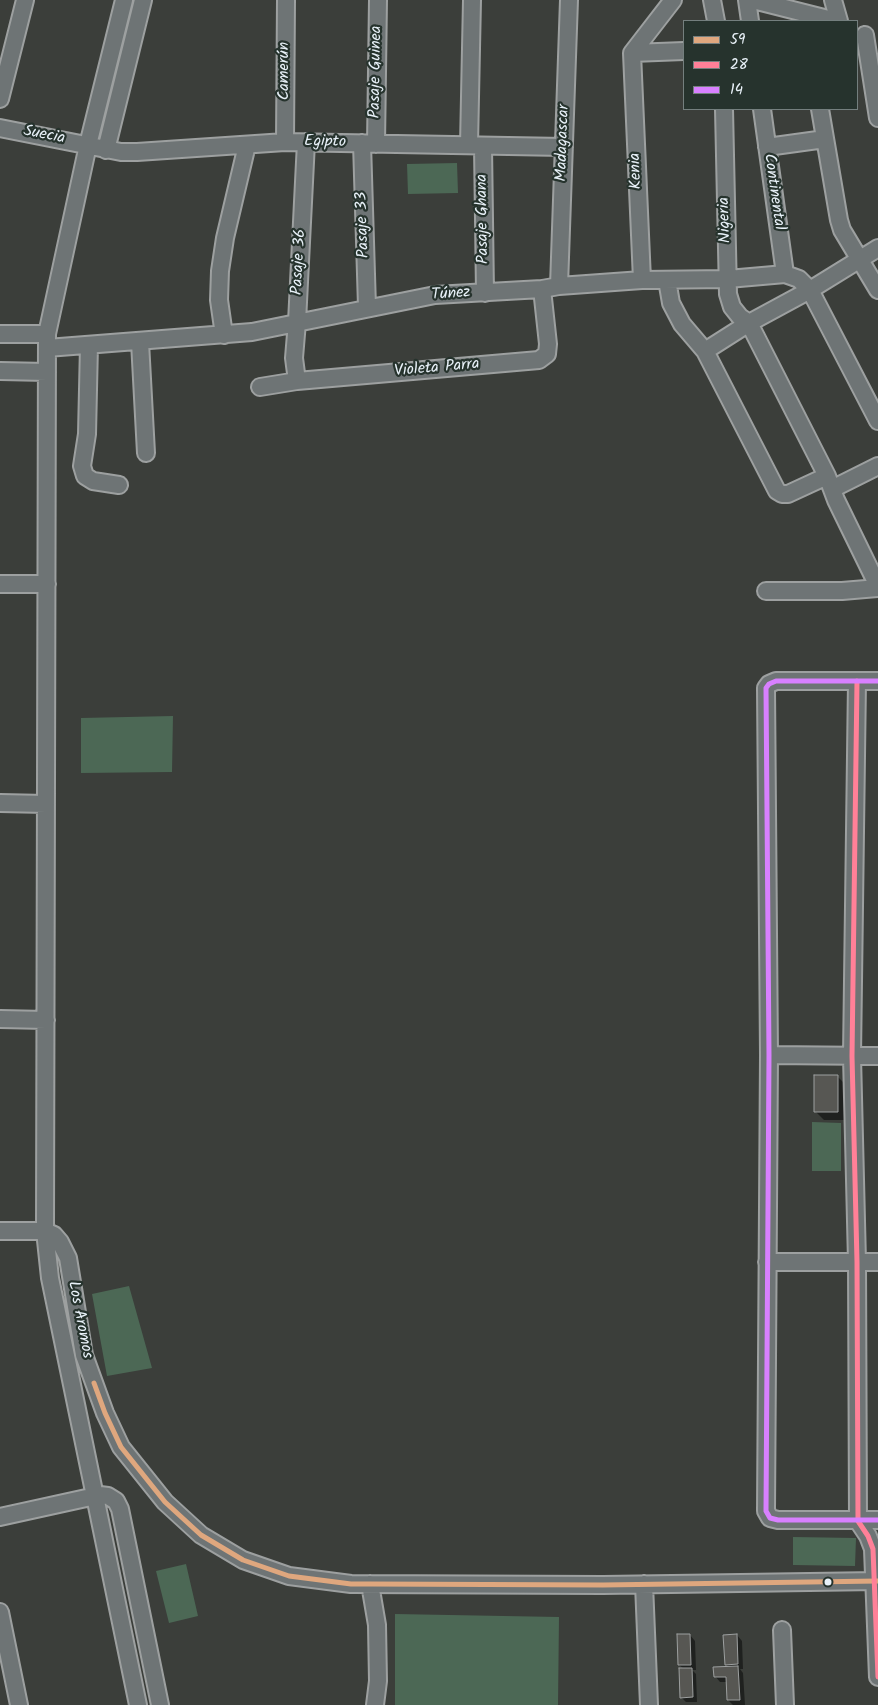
<!DOCTYPE html>
<meta charset="utf-8">
<style>
body{margin:0}
#map{position:relative;width:878px;height:1705px;overflow:hidden;background:#3b3e3a;font-family:Kalam,sans-serif}
canvas{display:block}
.legend{position:absolute;left:683px;top:20px;width:175px;height:90px;box-sizing:border-box;background:#26332d;border:1px solid #747f7e;margin:0;padding:6px 9px;list-style:none;font-size:15px;color:#e8f1f8}
.legend li{display:flex;align-items:center;gap:10px;height:25px}
.legend b{width:25px;border:1px solid #747f7e}
</style>
<div id="map">
<canvas width="878" height="1705"></canvas>
<ul class="legend">
<li><b style="height:6px;background:#dfa77e"></b>59</li>
<li><b style="height:6px;background:#ff8098"></b>28</li>
<li><b style="height:6px;background:#d880ff"></b>14</li>
</ul>
</div>
<script>
const context = document.querySelector('canvas').getContext('2d');
context.lineJoin = 'round';
function fill(path, color) {
  context.fillStyle = color;
  context.fill(path, 'evenodd');
}
function toPath(rows) {
  const path = new Path2D();
  for (const r of rows) {
    path.moveTo(r[0], r[1]);
    for (let i = 2; i < r.length; i += 2) path.lineTo(r[i], r[i + 1]);
  }
  return path;
}
function strokePath(path, color, width, dash) {
  context.strokeStyle = color;
  context.lineWidth = width;
  context.lineCap = dash ? 'butt' : 'round';
  context.setLineDash(dash || []);
  context.stroke(path);
}
function write(font, color, halo, rows, align = 'center') {
  context.font = font + ' Kalam,sans-serif';
  context.lineWidth = 4.5;
  context.setLineDash([]);
  context.textBaseline = 'middle';
  context.strokeStyle = halo;
  context.fillStyle = color;
  for (const [text, x, y, turn = 0] of rows) {
    context.save();
    context.translate(x, y);
    context.rotate((+turn || 0) * Math.PI / 180);
    context.textAlign = isNaN(turn) ? turn : align;
    if (halo) context.strokeText(text, 0, 0);
    context.fillText(text, 0, 0);
    context.restore();
  }
}
const green = toPath([
 [457,163,458,193,408,194,407,164],
 [173,716,172,772,81,773,81,718],
 [812,1122,841,1123,841,1171,812,1171],
 [129,1286,152,1368,107,1376,92,1294],
 [793,1537,856,1538,855,1566,793,1565],
 [186,1564,198,1616,169,1623,156,1571],
 [395,1614,559,1617,558,1705,395,1705]
]);
const shadow = toPath([
 [837,1076,846,1085,846,1120,824,1120,816,1112],
 [690,1635,695,1641,696,1670,692,1670,696,1674,697,1702,686,1702,681,1697,684,1669,679,1665],
 [737,1635,742,1641,743,1669,740,1669,743,1673,745,1705,733,1705,728,1700,727,1682,720,1682,715,1676,729,1668,726,1664]
]);
const building = toPath([
 [814,1075,838,1075,838,1112,814,1112,814,1075],
 [677,1634,690,1634,691,1665,678,1665,677,1634],
 [737,1634,738,1664,725,1665,723,1635,737,1634],
 [738,1666,740,1700,727,1700,726,1677,714,1677,713,1667,738,1666],
 [679,1668,692,1668,693,1697,680,1698,679,1668]
]);
const minor = toPath([
 [124,0,88,145,47,334,45,1231,50,1278,138,1705],
 [673,0,632,53,684,51],
 [712,0,716,21],
 [747,0,750,21],
 [753,0,836,21],
 [833,0,839,21],
 [865,35,878,118],
 [632,53,642,280],
 [0,99,25,0],
 [724,109,728,294,732,307,740,317,749,323],
 [762,109,785,274],
 [820,109,839,220,842,230,878,290],
 [0,128,121,152,137,152,285,142,564,147],
 [285,142,286,0],
 [362,143,367,307],
 [376,144,378,0],
 [469,145,472,0],
 [483,146,485,293],
 [767,147,825,139],
 [106,150,143,0],
 [667,280,671,303,682,324,705,351],
 [559,286,569,0],
 [749,323,827,476,836,500,878,586],
 [0,334,47,334],
 [224,335,219,300,220,271,225,238,247,145],
 [140,342,146,453],
 [89,345,87,434,82,466,85,476,93,481,119,485],
 [47,348,252,332,435,295,542,289,559,286,642,280,728,279,785,274,799,279,810,290,878,421],
 [0,371,47,372],
 [297,381,294,358,297,322,306,142],
 [260,387,297,381,539,360,547,354,548,344,542,289],
 [827,476,788,494,782,494,777,491,705,351,749,323,810,290,878,248],
 [832,489,878,466],
 [0,584,47,584],
 [766,591,842,591,878,588],
 [857,681,852,1056,857,1262,858,1521,868,1536,873,1549,878,1677],
 [878,681,776,681,769,684,766,688,769,1055,766,1511,770,1518,778,1520,878,1520],
 [0,803,46,804],
 [0,1019,46,1020],
 [769,1055,878,1056],
 [0,1231,45,1231,54,1235,60,1242,68,1258,84,1355,105,1413,121,1447,165,1502,201,1535,243,1560,289,1576,351,1584,603,1585,878,1581],
 [767,1262,878,1262],
 [0,1517,100,1495,108,1496,116,1501,120,1509,160,1705],
 [370,1584,377,1625,378,1681,375,1705],
 [644,1584,649,1705],
 [0,1612,19,1705],
 [782,1630,785,1705]
]);
const bus1 = toPath([
 [94,1383,105,1413,121,1447,165,1502,201,1535,243,1560,289,1576,351,1584,370,1584,603,1585,878,1581]
]);
const bus2 = toPath([
 [857,681,852,1056,857,1262,858,1521,868,1536,873,1549,878,1677]
]);
const bus3 = toPath([
 [878,681,776,681,769,684,766,688,769,1055,766,1511,770,1518,778,1520,878,1520]
]);
const markers = [
 [828,1582,4.5,"#e8f1f8"]
];
const streetNames = [
 ["Camerún",285,71,-90],
 ["Pasaje Guinea",377,72,-89],
 ["Suecia",44,136,11],
 ["Egipto",325,143,1],
 ["Madagascar",564,143,-88],
 ["Kenia",637,171,-92],
 ["Continental",773,192,82],
 ["Pasaje Ghana",484,219,-91],
 ["Nigeria",726,220,-92],
 ["Pasaje 33",364,225,-92],
 ["Pasaje 36",300,262,-87],
 ["Túnez",451,295,-4],
 ["Violeta Parra",437,369,-5],
 ["Los Aromos",79,1320,79]
];
fill(green, '#4c6855');
fill(shadow, '#0007');
fill(building, '#575753');
strokePath(building, '#9da0a0', 1);
strokePath(minor, '#9da0a0', 20);
strokePath(minor, '#6e7475', 16);
strokePath(bus1, '#dfa77e', 5);
strokePath(bus2, '#ff8098', 5);
strokePath(bus3, '#d880ff', 5);
for (const [x, y, r, color] of markers) {
  const dot = new Path2D();
  dot.arc(x, y, r, 0, 2 * Math.PI);
  context.fillStyle = color;
  context.fill(dot);
  strokePath(dot, '#26332d', 2);
}
write('16px', '#e8f1f8', '#26332d', streetNames);
</script>
